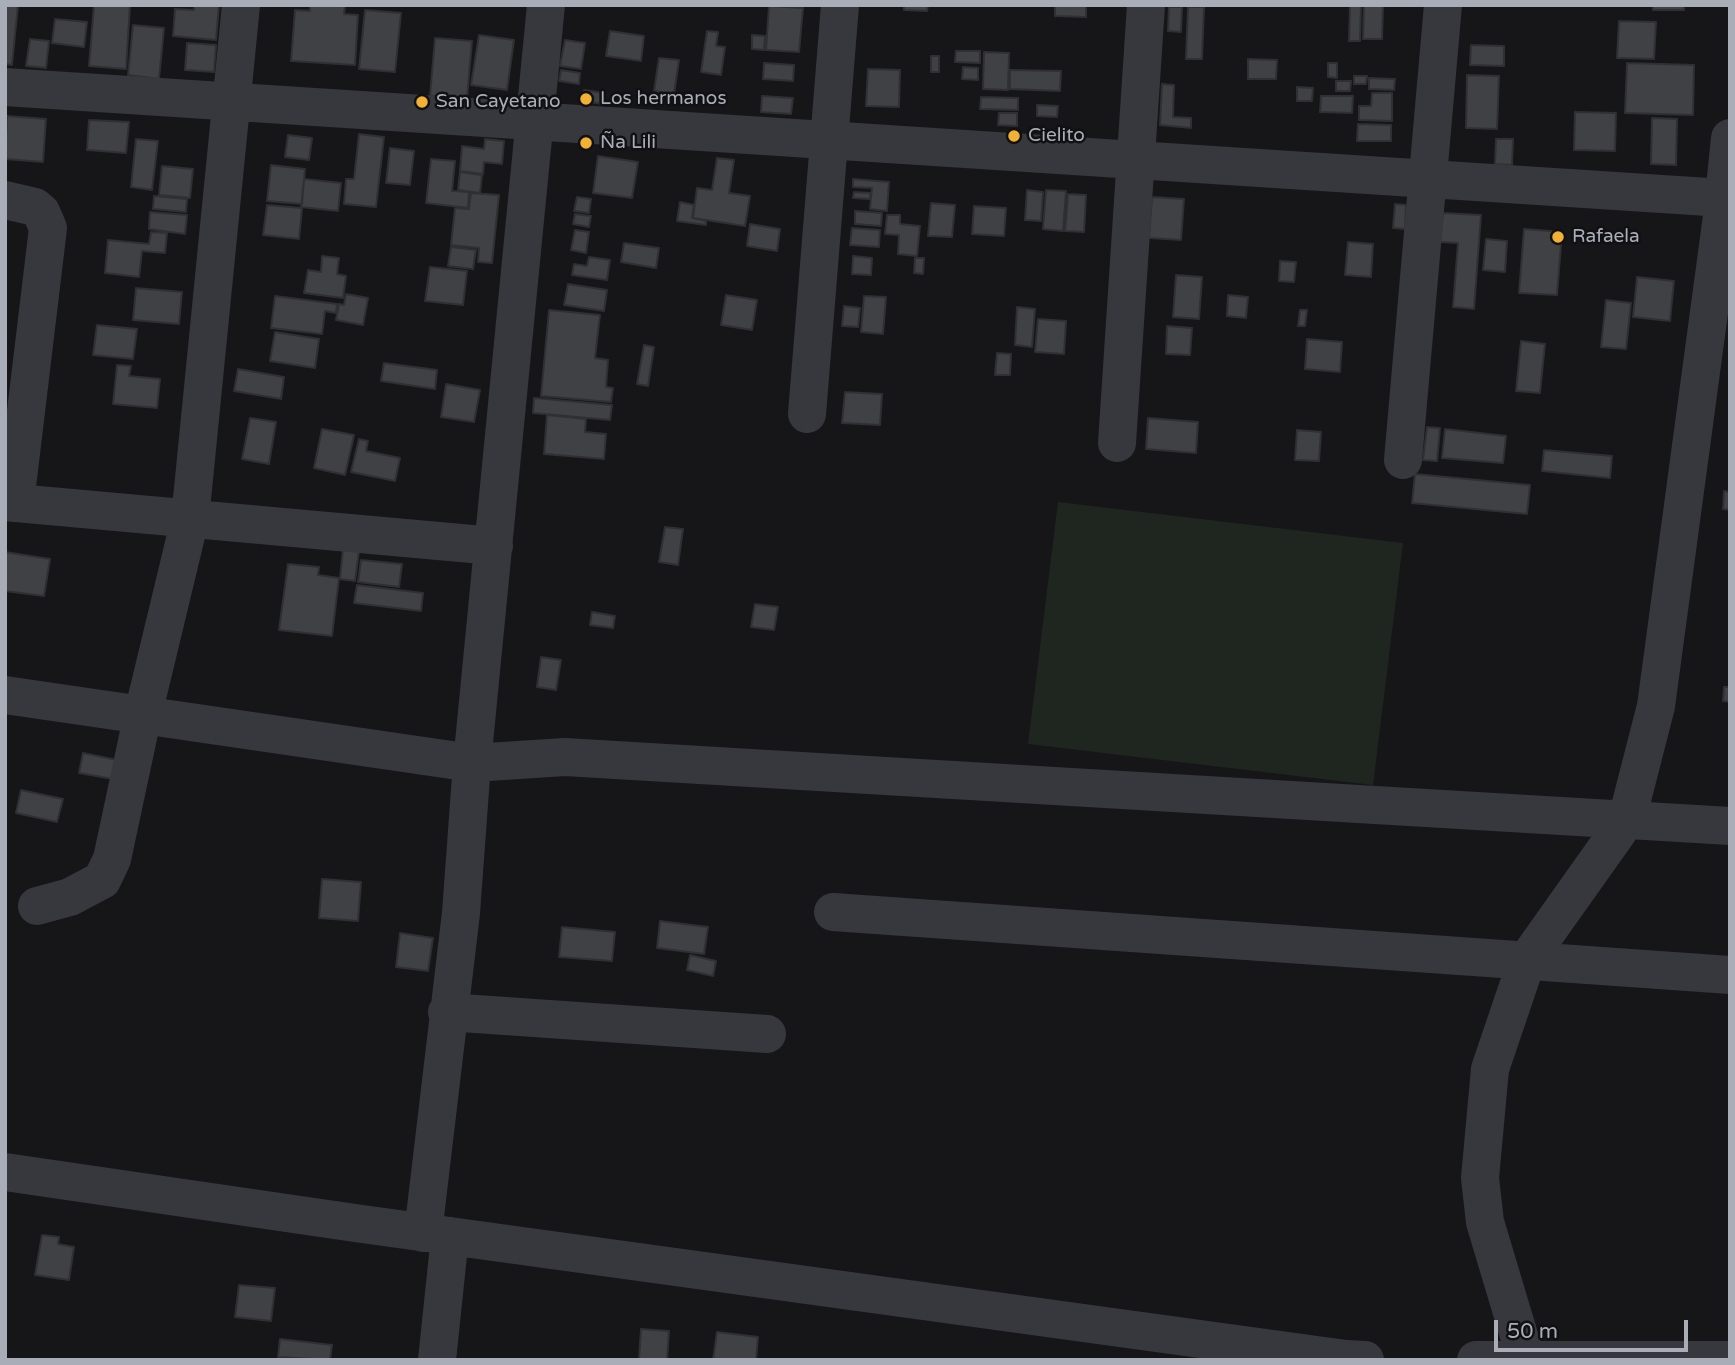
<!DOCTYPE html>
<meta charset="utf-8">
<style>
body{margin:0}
#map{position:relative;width:1735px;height:1365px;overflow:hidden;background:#161618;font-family:"Varela Round",sans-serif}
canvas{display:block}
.frame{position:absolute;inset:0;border:7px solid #a8adb8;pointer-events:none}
.scale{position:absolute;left:1494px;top:1320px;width:194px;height:32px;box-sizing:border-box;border:4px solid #a8adb8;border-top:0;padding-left:9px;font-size:21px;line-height:24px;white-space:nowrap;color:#a8adb8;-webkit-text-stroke:5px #111113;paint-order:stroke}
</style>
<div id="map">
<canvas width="1735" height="1365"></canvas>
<div class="frame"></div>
<div class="scale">50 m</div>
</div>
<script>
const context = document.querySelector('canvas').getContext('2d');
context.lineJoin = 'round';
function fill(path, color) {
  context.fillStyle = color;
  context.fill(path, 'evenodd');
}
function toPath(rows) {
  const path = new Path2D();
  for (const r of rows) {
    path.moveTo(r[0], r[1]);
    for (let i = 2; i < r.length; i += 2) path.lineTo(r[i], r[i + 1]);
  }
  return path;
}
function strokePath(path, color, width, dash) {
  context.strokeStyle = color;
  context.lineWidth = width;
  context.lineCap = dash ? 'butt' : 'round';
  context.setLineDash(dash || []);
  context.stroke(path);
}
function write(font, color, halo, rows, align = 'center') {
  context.font = font + ' "Varela Round",sans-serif';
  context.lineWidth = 5;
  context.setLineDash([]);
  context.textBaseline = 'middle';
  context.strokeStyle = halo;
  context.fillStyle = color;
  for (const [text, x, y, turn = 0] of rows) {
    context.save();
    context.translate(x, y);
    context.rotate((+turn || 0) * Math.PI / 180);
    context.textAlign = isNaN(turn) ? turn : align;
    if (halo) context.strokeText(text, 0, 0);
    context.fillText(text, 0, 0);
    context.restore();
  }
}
const green = toPath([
 [1058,502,1403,543,1373,785,1028,744]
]);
const building = toPath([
 [5,5,18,5,12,65,5,64,5,5],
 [94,5,130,5,126,69,89,66,94,5],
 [194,5,219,5,216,40,173,36,175,9,194,10,194,5],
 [310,5,345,5,344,14,358,15,355,65,291,61,295,10,310,11,310,5],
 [904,5,928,5,927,11,904,10,904,5],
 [1055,5,1086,5,1086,17,1055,16,1055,5],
 [1350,5,1361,5,1360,41,1349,41,1350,5],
 [1364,5,1383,6,1382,39,1363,39,1364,5],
 [1653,5,1684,5,1684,10,1653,10,1653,5],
 [769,6,803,8,799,52,766,50,769,6],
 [1169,7,1182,7,1181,32,1168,31,1169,7],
 [1188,7,1204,7,1202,59,1186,59,1188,7],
 [365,10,401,13,395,72,359,69,365,10],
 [55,19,87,22,84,47,52,43,55,19],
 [1619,21,1656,22,1654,59,1617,58,1619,21],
 [133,25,164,28,159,79,128,75,133,25],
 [610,31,644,36,641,61,606,56,610,31],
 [707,31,718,32,716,46,725,47,721,75,701,72,707,31],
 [479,35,514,40,507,90,471,85,479,35],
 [752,35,765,36,764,50,752,49,752,35],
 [435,38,472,41,467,99,430,96,435,38],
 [30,39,49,41,46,68,26,66,30,39],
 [565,40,585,43,581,69,560,66,565,40],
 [187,43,216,45,214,72,185,70,187,43],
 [1471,45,1504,46,1504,66,1470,65,1471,45],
 [956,51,980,51,980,63,955,62,956,51],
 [984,52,1009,53,1008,90,983,89,984,52],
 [931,56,939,56,939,72,931,72,931,56],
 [659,58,679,60,674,94,654,91,659,58],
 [1248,59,1277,60,1276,79,1248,79,1248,59],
 [764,63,794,65,793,81,763,79,764,63],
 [1328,63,1337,63,1337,78,1328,77,1328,63],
 [1627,63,1694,65,1693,115,1625,113,1627,63],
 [963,67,978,68,978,80,962,79,963,67],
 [868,69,900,70,899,107,866,106,868,69],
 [561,70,580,73,579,84,559,81,561,70],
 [1010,70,1061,71,1060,91,1010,89,1010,70],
 [1467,75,1499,76,1497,129,1466,128,1467,75],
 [1354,76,1367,76,1366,84,1354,84,1354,76],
 [1369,78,1395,79,1394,90,1369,89,1369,78],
 [1336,81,1351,81,1350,91,1336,91,1336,81],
 [1162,84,1174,85,1173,117,1191,118,1191,128,1160,125,1162,84],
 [1297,87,1313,88,1312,101,1297,101,1297,87],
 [584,90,605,93,603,104,582,101,584,90],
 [1372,93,1392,93,1392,121,1359,120,1359,106,1371,106,1372,93],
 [762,96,793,98,791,114,761,112,762,96],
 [1321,96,1353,96,1352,113,1320,112,1321,96],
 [981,97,1018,98,1018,110,980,109,981,97],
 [1037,105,1058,106,1057,117,1037,116,1037,105],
 [1575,112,1616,113,1615,151,1574,150,1575,112],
 [999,113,1017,113,1017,126,998,125,999,113],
 [7,116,46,119,43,162,5,159,7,116],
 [1652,118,1677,119,1676,165,1651,164,1652,118],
 [89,120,129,122,126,153,87,150,89,120],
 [1358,124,1391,125,1391,141,1357,141,1358,124],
 [359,134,384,137,376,207,344,204,346,179,354,179,359,134],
 [288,135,312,138,309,160,285,157,288,135],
 [136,139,158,141,152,190,131,187,136,139],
 [485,139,504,141,502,164,484,162,483,174,460,171,462,146,484,149,485,139],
 [1496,139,1513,139,1512,165,1495,164,1496,139],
 [390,148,414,151,410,185,386,183,390,148],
 [598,156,638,162,632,198,593,193,598,156],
 [717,158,734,160,729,193,750,196,745,226,693,218,697,188,712,190,717,158],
 [431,159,455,161,452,191,469,192,468,208,426,203,431,159],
 [271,165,305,169,302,204,267,201,271,165],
 [162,166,193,169,190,198,159,195,162,166],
 [460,172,482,175,480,193,458,190,460,172],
 [304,179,341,183,338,211,301,207,304,179],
 [853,179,889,182,887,211,870,209,872,188,853,187,853,179],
 [1027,190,1043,192,1041,221,1025,220,1027,190],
 [1046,190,1066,191,1063,231,1043,229,1046,190],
 [854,192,870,193,870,199,853,198,854,192],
 [471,193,499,195,492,263,478,262,479,248,451,245,455,208,469,209,471,193],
 [1068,194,1086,195,1084,232,1065,231,1068,194],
 [154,196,187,199,186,212,153,209,154,196],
 [577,197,591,199,589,213,574,211,577,197],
 [1152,197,1184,199,1181,240,1149,238,1152,197],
 [680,202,694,205,692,218,706,221,706,225,677,221,680,202],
 [931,203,955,205,952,237,928,236,931,203],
 [1395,204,1406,205,1405,229,1393,228,1395,204],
 [267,205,302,208,299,239,263,235,267,205],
 [974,206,1006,208,1004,236,972,234,974,206],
 [855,211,882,213,881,226,855,224,855,211],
 [150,212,187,215,185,234,149,229,150,212],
 [1443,213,1481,215,1474,309,1453,307,1458,243,1440,242,1443,213],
 [575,214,591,216,589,227,573,224,575,214],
 [887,215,900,215,900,224,920,226,917,256,898,254,899,235,885,234,887,215],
 [750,224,780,229,777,251,747,246,750,224],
 [852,228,880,230,879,247,850,245,852,228],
 [1524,229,1562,232,1557,295,1519,293,1524,229],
 [575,230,589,232,586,253,571,250,575,230],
 [151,232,167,233,165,253,142,251,139,277,105,273,108,240,149,244,151,232],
 [1486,239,1507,241,1505,272,1483,270,1486,239],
 [1348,242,1373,244,1371,277,1345,275,1348,242],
 [624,243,659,248,656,268,621,262,624,243],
 [451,247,476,250,473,269,448,266,451,247],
 [322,256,339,258,337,274,346,276,343,298,304,293,308,270,321,272,322,256],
 [853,256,872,258,871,275,852,274,853,256],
 [589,257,610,260,607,280,572,275,574,264,587,266,589,257],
 [915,258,924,258,923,274,914,273,915,258],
 [1280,261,1296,262,1294,282,1279,281,1280,261],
 [430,267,467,271,463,305,425,301,430,267],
 [1176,275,1202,277,1199,319,1173,317,1176,275],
 [1637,277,1674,281,1670,321,1633,317,1637,277],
 [568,284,607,290,604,311,564,305,568,284],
 [136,288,182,292,179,324,133,320,136,288],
 [346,294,368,298,363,325,336,320,339,304,344,305,346,294],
 [726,295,757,300,752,330,721,325,726,295],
 [1228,295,1248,297,1246,318,1227,316,1228,295],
 [275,296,337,304,336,313,325,311,322,334,271,328,275,296],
 [864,296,886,297,883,334,861,332,864,296],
 [1606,300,1631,303,1626,349,1601,347,1606,300],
 [844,306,860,308,858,327,842,326,844,306],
 [1017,307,1035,309,1032,347,1015,345,1017,307],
 [549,310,600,315,595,358,608,360,606,387,613,388,611,402,541,396,549,310],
 [1300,310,1307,310,1305,326,1298,326,1300,310],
 [1038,319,1066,321,1064,354,1035,352,1038,319],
 [97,325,137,329,133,359,93,355,97,325],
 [1167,326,1192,328,1190,355,1166,354,1167,326],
 [275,332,319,339,315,368,270,361,275,332],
 [1307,339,1342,342,1340,372,1305,369,1307,339],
 [1521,341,1545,344,1540,393,1516,391,1521,341],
 [644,345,654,347,648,386,637,384,644,345],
 [997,353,1011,354,1010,375,995,375,997,353],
 [384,363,437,370,435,389,381,381,384,363],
 [117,365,131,366,129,376,160,379,157,408,113,404,117,365],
 [238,369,284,377,281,399,234,391,238,369],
 [446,384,480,390,474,422,441,417,446,384],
 [845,392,882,394,880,425,842,423,845,392],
 [534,398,612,405,610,420,533,413,534,398],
 [547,415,586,419,585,432,606,434,604,459,544,454,547,415],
 [250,418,276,422,269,464,242,459,250,418],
 [1148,418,1198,422,1196,453,1146,449,1148,418],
 [1427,427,1440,428,1437,461,1423,460,1427,427],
 [322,429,354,435,345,475,314,468,322,429],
 [1445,429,1506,436,1503,463,1442,458,1445,429],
 [1297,430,1321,432,1319,461,1295,460,1297,430],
 [359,439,368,441,366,451,400,458,395,481,351,472,359,439],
 [1544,450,1612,456,1610,478,1542,471,1544,450],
 [1415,474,1530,485,1527,514,1412,503,1415,474],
 [1724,491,1730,492,1730,510,1723,509,1724,491],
 [665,527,683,529,678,565,659,562,665,527],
 [343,549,359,551,355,581,340,579,343,549],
 [5,552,50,559,44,596,5,591,5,552],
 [361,560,402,564,399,587,358,582,361,560],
 [288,564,319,567,318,575,339,578,332,636,279,630,288,564],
 [357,585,423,593,421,611,354,603,357,585],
 [755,604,778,607,774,630,751,627,755,604],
 [592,612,615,616,613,628,590,625,592,612],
 [541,657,561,660,556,690,537,687,541,657],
 [1724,687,1730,687,1730,702,1723,701,1724,687],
 [83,753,117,760,113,779,79,773,83,753],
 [21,790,63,799,57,822,16,813,21,790],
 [322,879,361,882,358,921,319,918,322,879],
 [660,921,708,927,704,954,657,948,660,921],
 [562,927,615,932,612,961,559,957,562,927],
 [400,933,433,938,428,971,396,967,400,933],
 [690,955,716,961,713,976,687,970,690,955],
 [42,1235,59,1237,58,1244,74,1247,69,1280,35,1275,42,1235],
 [239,1285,275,1288,271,1321,235,1317,239,1285],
 [641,1329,669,1331,667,1360,639,1360,641,1329],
 [717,1332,758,1337,756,1360,713,1360,717,1332],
 [280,1339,332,1345,330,1360,278,1357,280,1339]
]);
const minor = toPath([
 [5,87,1724,198],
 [5,200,35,207,41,212,48,228,15,503],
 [807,414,840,5],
 [1117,443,1146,5],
 [1403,460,1443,5],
 [5,502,494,546],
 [5,695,472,763,565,757,1730,826],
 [37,906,70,897,102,880,112,859,143,714,190,519,241,5],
 [833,912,1730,975],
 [447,1012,767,1034],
 [5,1172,362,1224,1346,1359,1365,1360],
 [423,1233,461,913,472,763,546,5],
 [1526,1359,1485,1222,1480,1178,1490,1069,1527,960,1627,819,1656,706,1722,216,1730,138],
 [437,1360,450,1236],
 [1476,1360,1730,1360]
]);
const markers = [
 [586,99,7,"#f2b134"],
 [422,102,7,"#f2b134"],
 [1014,136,7,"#f2b134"],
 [586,143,7,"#f2b134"],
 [1558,237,7,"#f2b134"]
];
const poiNames = [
 ["Los hermanos",600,99],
 ["San Cayetano",436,102],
 ["Cielito",1028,136],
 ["Ña Lili",600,143],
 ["Rafaela",1572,237]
];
fill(green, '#1e261f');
fill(building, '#404145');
strokePath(building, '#303034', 2);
strokePath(minor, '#37383d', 38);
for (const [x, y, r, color] of markers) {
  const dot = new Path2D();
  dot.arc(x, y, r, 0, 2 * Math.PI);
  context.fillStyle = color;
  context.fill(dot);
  strokePath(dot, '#111113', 2.5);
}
write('19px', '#a8adb8', '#111113', poiNames, 'left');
</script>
